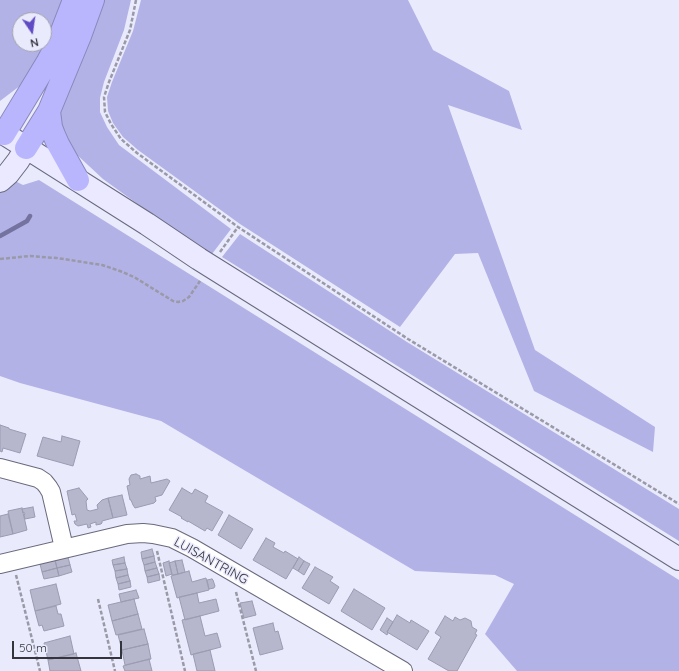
<!DOCTYPE html>
<style>
body{margin:0}
#map{position:relative;width:679px;height:671px;overflow:hidden;background:#eaeafd;font-family:Quicksand,sans-serif}
canvas{display:block}
.north{position:absolute;left:12px;top:12px;width:40px;height:40px;box-sizing:border-box;background:#eaeafd;border:1px solid #a1a1b0;border-radius:50%;rotate:167deg;font-size:11px;font-weight:700;line-height:16px;text-align:center;color:#34343d}
.north::after{content:'';display:block;margin:auto;width:14px;height:18px;background:#604bc4;clip-path:polygon(50% 0,100% 100%,50% 72%,0 100%)}
.scale{position:absolute;left:12px;top:641px;width:110px;height:18px;box-sizing:border-box;border:2px solid #34343d;border-top:0;padding-left:5px;font-size:12px;line-height:14px;white-space:nowrap;color:#34343d;-webkit-text-stroke:3px #eaeafd;paint-order:stroke}
</style>
<div id="map">
<canvas width="679" height="671"></canvas>
<div class="north">N</div>
<div class="scale">50 m</div>
</div>
<script>
const context = document.querySelector('canvas').getContext('2d');
context.lineJoin = 'round';
function fill(path, color) {
  context.fillStyle = color;
  context.fill(path, 'evenodd');
}
function toPath(rows) {
  const path = new Path2D();
  for (const r of rows) {
    path.moveTo(r[0], r[1]);
    for (let i = 2; i < r.length; i += 2) path.lineTo(r[i], r[i + 1]);
  }
  return path;
}
function strokePath(path, color, width, dash) {
  context.strokeStyle = color;
  context.lineWidth = width;
  context.lineCap = dash ? 'butt' : 'round';
  context.setLineDash(dash || []);
  context.stroke(path);
}
function write(font, color, halo, rows, align = 'center') {
  context.font = font + ' Quicksand,sans-serif';
  context.lineWidth = 3;
  context.setLineDash([]);
  context.textBaseline = 'middle';
  context.strokeStyle = halo;
  context.fillStyle = color;
  for (const [text, x, y, turn = 0] of rows) {
    context.save();
    context.translate(x, y);
    context.rotate((+turn || 0) * Math.PI / 180);
    context.textAlign = isNaN(turn) ? turn : align;
    if (halo) context.strokeText(text, 0, 0);
    context.fillText(text, 0, 0);
    context.restore();
  }
}
const green = toPath([
 [0,0,64,0,41,52,25,82,0,101],
 [20,20,44,20,44,44,20,44],
 [101,0,131,0,124,30,104,82,100,98,100,112,107,127,119,145,231,229,212,254,150,213,103,179,75,153,62,131,60,110],
 [141,0,408,0,433,50,509,91,522,130,448,105,535,350,655,427,653,452,534,391,478,253,455,254,400,327,240,224,138,150,123,137,113,123,108,111,107,97,112,82,133,31],
 [39,180,679,580,679,671,517,671,485,634,514,584,495,575,415,571,161,421,20,383,0,376,0,191,15,181,23,185],
 [240,234,407,342,679,509,679,541,222,257]
]);
const stream = toPath([
 [0,236,27,221,30,216]
]);
const building = toPath([
 [0,425,9,428,9,429,26,434,20,453,3,448,2,452,0,451,0,425],
 [62,436,80,441,73,466,37,456,43,437,61,442,62,436],
 [136,474,140,476,140,479,150,476,151,483,167,479,170,481,162,495,155,497,156,501,154,503,135,508,133,505,131,500,130,500,127,486,130,485,129,479,131,475,136,474],
 [79,488,88,499,86,501,87,510,90,511,98,509,97,505,102,500,108,498,113,518,102,521,102,523,101,524,96,525,96,522,90,524,91,527,88,528,87,524,78,526,75,524,74,521,77,521,75,514,72,515,67,491,79,488],
 [182,488,192,494,195,489,208,496,205,502,223,512,212,531,207,528,205,531,188,521,188,522,181,518,182,517,169,510,182,488],
 [122,495,127,515,113,518,108,498,122,495],
 [33,507,35,517,25,519,24,515,25,514,24,512,23,513,22,509,33,507],
 [22,508,27,530,13,534,8,511,22,508],
 [8,514,13,534,0,537,0,516,8,514],
 [229,515,253,529,241,549,218,535,229,515],
 [266,538,275,543,273,547,284,553,285,551,298,559,286,579,253,560,266,538],
 [152,549,154,556,142,559,141,552,152,549],
 [154,556,155,562,144,565,142,559,154,556],
 [68,557,70,565,57,568,55,560,68,557],
 [124,557,125,563,113,565,112,560,124,557],
 [299,557,304,561,298,571,293,568,299,557],
 [55,560,57,568,42,572,40,564,55,560],
 [182,560,185,572,178,574,175,561,182,560],
 [169,561,172,574,166,576,163,563,169,561],
 [175,561,178,574,172,575,169,563,175,561],
 [304,561,310,564,304,575,298,571,304,561],
 [155,562,157,568,145,571,144,565,155,562],
 [125,563,127,569,115,571,113,565,125,563],
 [70,565,72,572,59,576,57,568,70,565],
 [315,567,333,577,330,581,339,587,329,604,302,588,315,567],
 [57,568,59,576,44,579,42,572,57,568],
 [157,568,159,574,147,577,145,571,157,568],
 [127,569,128,575,116,578,115,571,127,569],
 [189,571,192,582,206,578,209,590,177,598,171,576,189,571],
 [159,574,160,580,148,583,147,577,159,574],
 [128,575,130,581,118,584,116,578,128,575],
 [212,579,213,580,215,586,214,588,209,589,207,580,212,579],
 [130,581,131,587,119,590,118,584,130,581],
 [56,584,61,604,35,611,30,590,56,584],
 [354,589,385,608,372,630,341,611,354,589],
 [136,590,139,598,121,602,119,594,136,590],
 [197,593,199,603,216,599,219,611,185,620,179,597,197,593],
 [134,599,138,614,112,621,108,605,134,599],
 [252,601,256,615,244,618,240,603,252,601],
 [56,606,58,614,61,614,64,626,44,631,42,625,39,626,35,611,56,606],
 [138,614,142,629,116,635,112,621,138,614],
 [397,615,410,623,411,620,429,631,417,650,387,632,397,615],
 [200,616,205,636,217,633,221,647,191,655,182,620,200,616],
 [445,616,453,621,455,617,460,620,465,618,471,621,472,627,477,630,475,634,477,635,457,671,449,671,428,659,441,637,435,633,445,616],
 [387,618,393,622,387,632,388,633,387,635,380,630,387,618],
 [273,623,275,632,278,631,283,649,260,655,253,628,273,623],
 [144,629,148,644,122,650,118,635,144,629],
 [70,636,74,654,48,660,44,643,70,636],
 [148,644,151,659,125,665,122,650,148,644],
 [210,650,215,671,197,671,193,654,210,650],
 [76,653,81,671,50,671,48,660,76,653],
 [149,659,152,671,125,671,123,666,149,659]
]);
const path = toPath([
 [136,0,130,30,109,82,104,97,105,112,111,124,121,139,137,153,238,227,408,339,679,504],
 [220,252,238,227],
 [0,259,30,256,42,257,57,258,102,265,120,271,134,277,173,301,178,302,183,301,189,297,200,281],
 [157,551,185,671],
 [16,575,40,671],
 [236,592,256,671],
 [98,599,115,671]
]);
const minor = toPath([
 [0,468,38,478,44,482,48,487,51,492,64,548],
 [0,564,127,534,143,533,153,534,172,538,192,548,403,671]
]);
const secondary = toPath([
 [0,131,147,224,199,259,679,559],
 [0,181,8,174,18,161,26,148]
]);
const motorway = toPath([
 [49,111,51,127,54,135,58,144,78,180],
 [4,134,47,63,57,44,74,0],
 [26,148,49,111,80,36,93,0]
]);
const streetNames = [
 ["LUISANTRING",211,561,29]
];
fill(green, '#b3b2e7');
strokePath(stream, '#74729e', 4.5);
fill(building, '#b6b6cc');
strokePath(building, '#9b9bb1', 1);
strokePath(minor, '#69697d', 20);
strokePath(secondary, '#69697d', 24);
strokePath(motorway, '#8a88ba', 24);
strokePath(path, '#9999a7', 2.5, [4, 2]);
strokePath(minor, '#fff', 18);
strokePath(secondary, '#eae9ff', 22);
strokePath(motorway, '#b9b6fe', 22);
write('13px', '#34343d', '#eaeafd', streetNames);
</script>
